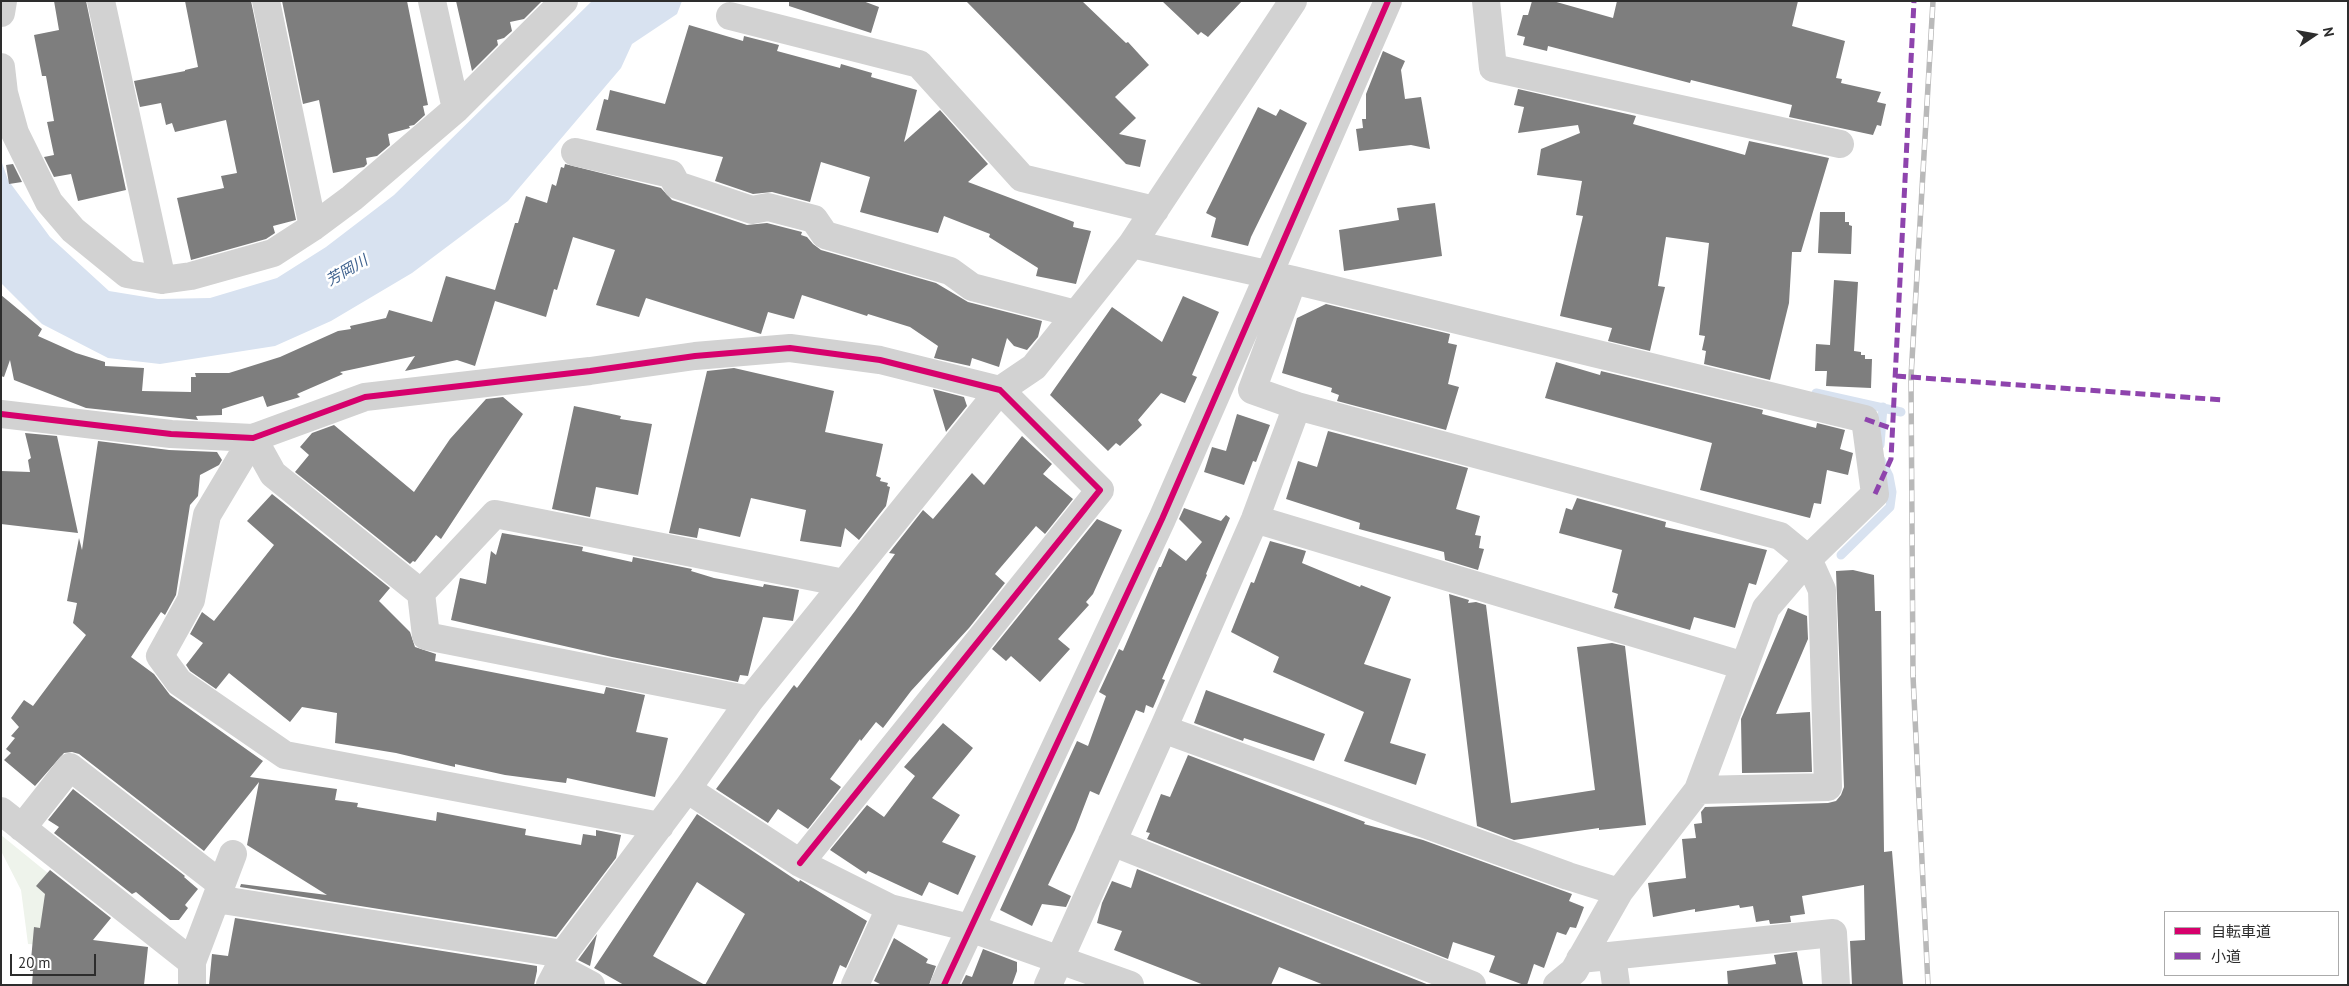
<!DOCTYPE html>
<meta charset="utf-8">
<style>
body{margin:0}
#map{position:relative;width:2349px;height:986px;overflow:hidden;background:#fff;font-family:"PT Sans","Noto Sans JP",sans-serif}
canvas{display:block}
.frame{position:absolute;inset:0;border:2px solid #2d2d2d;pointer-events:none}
.legend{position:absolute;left:2164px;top:911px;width:175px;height:65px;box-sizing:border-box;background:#fff;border:1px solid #ababab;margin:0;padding:6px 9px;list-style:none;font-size:15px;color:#2d2d2d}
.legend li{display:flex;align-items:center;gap:10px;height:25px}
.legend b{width:25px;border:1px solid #ababab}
.north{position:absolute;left:2289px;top:10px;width:50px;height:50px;-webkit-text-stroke:4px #fff;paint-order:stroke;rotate:78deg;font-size:14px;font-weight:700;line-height:20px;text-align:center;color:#2d2d2d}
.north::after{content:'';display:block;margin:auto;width:18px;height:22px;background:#2d2d2d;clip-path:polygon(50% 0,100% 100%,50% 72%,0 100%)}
.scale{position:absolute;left:10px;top:954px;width:86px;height:22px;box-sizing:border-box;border:2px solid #2d2d2d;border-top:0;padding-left:6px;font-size:15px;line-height:18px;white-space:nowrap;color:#2d2d2d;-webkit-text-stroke:4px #fff;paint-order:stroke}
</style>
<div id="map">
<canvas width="2349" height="986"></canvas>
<div class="frame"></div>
<ul class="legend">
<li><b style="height:6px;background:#d6006c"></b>自転車道</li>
<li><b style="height:6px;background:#8e44ad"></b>小道</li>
</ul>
<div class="north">N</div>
<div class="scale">20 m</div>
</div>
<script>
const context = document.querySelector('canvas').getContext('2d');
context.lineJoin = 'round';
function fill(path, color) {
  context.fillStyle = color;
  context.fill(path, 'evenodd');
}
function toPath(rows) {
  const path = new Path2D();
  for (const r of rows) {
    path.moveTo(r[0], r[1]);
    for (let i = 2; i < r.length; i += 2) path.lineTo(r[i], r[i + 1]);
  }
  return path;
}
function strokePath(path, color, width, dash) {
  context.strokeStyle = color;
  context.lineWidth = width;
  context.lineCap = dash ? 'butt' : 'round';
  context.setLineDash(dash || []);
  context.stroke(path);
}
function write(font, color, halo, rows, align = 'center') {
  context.font = font + ' "PT Sans","Noto Sans JP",sans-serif';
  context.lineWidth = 5;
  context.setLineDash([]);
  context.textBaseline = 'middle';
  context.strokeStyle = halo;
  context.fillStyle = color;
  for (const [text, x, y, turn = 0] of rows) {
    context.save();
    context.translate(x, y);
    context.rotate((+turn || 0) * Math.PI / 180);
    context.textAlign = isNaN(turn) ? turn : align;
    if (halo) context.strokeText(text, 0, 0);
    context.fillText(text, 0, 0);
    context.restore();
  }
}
const green = toPath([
 [1,835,81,900,79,947,28,944,21,890,1,851]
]);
const water = toPath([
 [592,1,682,1,677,14,632,44,621,68,508,201,412,273,331,321,275,346,160,364,108,358,42,324,1,283,1,160,8,180,50,237,109,291,158,299,210,298,277,278,326,247,394,195]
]);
const stream = toPath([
 [1816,393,1901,412],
 [1880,445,1883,407],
 [1841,555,1890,507,1892,492,1889,476,1881,460]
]);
const building = toPath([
 [54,1,86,1,126,190,78,201,71,174,54,177,44,157,54,155,47,122,54,121,46,76,42,76,34,35,59,30],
 [185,1,251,1,296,220,273,226,275,233,266,239,191,260,177,198,224,188,221,176,237,173,226,120,175,132,172,123,166,125,161,103,140,107,134,81,185,71,185,70,198,67],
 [282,1,407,1,428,105,423,106,425,115,414,125,409,126,410,128,388,134,390,145,377,156,366,158,367,164,364,167,333,173,319,100,303,104],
 [456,1,542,1,524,19,510,22,512,31,504,38,497,40,498,45,472,71],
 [789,1,863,1,879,7,871,33,789,6],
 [966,1,1082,1,1126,43,1128,42,1149,65,1115,97,1136,118,1119,134,1146,140,1140,167,1126,164],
 [1162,1,1242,1,1208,37,1201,32,1198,35],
 [1532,1,1553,1,1613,18,1617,1,1798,1,1792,26,1845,41,1836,78,1842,79,1841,83,1881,92,1877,102,1886,104,1881,126,1877,125,1873,135,1789,117,1792,105,1691,80,1690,83,1548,46,1547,51,1523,45,1525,37,1517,35,1523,15,1528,15],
 [689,25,743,41,744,36,779,45,777,51,840,68,841,64,872,73,871,77,917,90,904,142,940,110,988,164,968,182,1074,222,1073,227,1091,231,1076,284,1036,276,1038,268,989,237,990,234,944,216,938,233,860,212,870,177,821,162,810,202,772,192,753,194,715,181,723,157,596,130,604,99,608,100,610,90,665,104],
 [1383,51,1405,61,1401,70,1405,99,1421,97,1430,149,1411,145,1359,151,1356,129,1363,128,1362,119,1366,119,1366,94],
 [1518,89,1636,116,1633,124,1745,155,1749,141,1829,158,1801,252,1792,252,1789,303,1770,380,1704,364,1706,351,1702,350,1705,336,1699,335,1709,243,1666,237,1658,286,1665,287,1650,351,1608,341,1612,328,1560,316,1583,216,1576,215,1582,181,1537,175,1541,149,1580,133,1578,125,1518,133,1524,107,1514,105],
 [1258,107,1276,116,1280,109,1307,123,1251,237,1248,246,1211,237,1216,218,1206,213],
 [13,164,22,182,9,184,6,165],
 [565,164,661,188,672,200,747,225,767,223,802,232,801,235,807,237,813,244,821,250,936,283,968,302,1042,321,1038,337,1027,350,1014,346,1007,338,999,367,972,358,970,366,934,358,938,346,910,327,868,314,867,316,802,295,794,319,768,312,761,334,646,298,639,317,596,305,615,250,573,237,557,290,554,289,546,317,495,301,475,366,457,360,405,371,415,356,340,372,343,374,297,394,300,397,267,407,263,396,222,409,222,415,196,416,198,420,86,408,14,380,10,360,4,377,1,376,1,295,42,329,38,336,76,353,105,362,105,366,144,368,142,391,191,392,191,377,196,377,195,373,229,373,280,357,338,331,351,329,350,326,386,318,389,310,432,322,446,276,495,290,515,223,518,223,526,196,547,203,552,184,556,186,561,167,564,168],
 [1435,203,1442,256,1344,271,1339,230,1399,220,1397,208],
 [1820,212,1845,212,1845,222,1849,222,1849,225,1852,226,1851,254,1818,253],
 [1834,280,1858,282,1854,351,1861,352,1861,355,1865,355,1865,359,1872,359,1871,388,1826,386,1827,371,1815,371,1816,344,1830,345],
 [1183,296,1219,312,1192,375,1197,377,1185,403,1161,393,1138,420,1142,425,1120,446,1116,443,1108,451,1050,395,1112,307,1162,342],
 [1326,304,1450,334,1448,343,1457,345,1448,384,1459,387,1446,430,1337,401,1339,395,1331,392,1332,388,1282,373,1297,318],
 [1556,362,1600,375,1601,371,1763,410,1762,414,1816,428,1817,423,1845,430,1840,449,1853,453,1848,475,1827,470,1821,504,1814,503,1810,518,1700,490,1712,443,1545,398],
 [734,368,834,391,825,432,883,444,876,476,881,478,880,481,888,483,887,486,890,487,886,506,859,540,845,528,841,547,800,541,806,510,751,498,740,537,699,528,697,538,669,533,707,371],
 [933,389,964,397,967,406,946,432],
 [503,397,523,414,441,539,436,535,415,562,413,561,410,564,295,472,309,455,300,447,312,433,334,425,414,492,450,439,486,399],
 [574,406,621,416,620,419,652,424,638,495,596,487,590,517,552,509],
 [1237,414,1270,425,1256,462,1253,461,1244,485,1204,472,1212,447,1226,451],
 [1328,431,1468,468,1456,509,1480,516,1475,535,1481,536,1479,548,1484,549,1478,570,1445,560,1444,552,1359,529,1360,523,1286,499,1298,461,1317,467],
 [25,433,57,436,78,533,1,524,1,471,30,472,28,460,31,458],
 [1022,436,1052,464,1043,474,1073,499,1045,534,1036,526,995,574,1005,583,969,628,911,691,883,728,876,722,861,741,860,739,830,779,841,787,808,829,778,809,768,823,716,789,794,685,797,688,855,611,895,554,889,553,923,510,933,519,972,473,984,485],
 [98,441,169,450,217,452,222,460,219,465,200,475,198,496,190,505,176,595,165,615,161,612,131,657,154,674,170,695,263,761,250,777,337,789,335,800,358,803,357,807,436,821,437,812,526,829,525,835,581,845,583,834,596,836,596,830,621,835,616,858,556,937,240,887,241,884,327,895,247,845,259,782,204,851,79,754,72,752,64,753,35,786,4,760,11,753,6,749,15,738,11,736,19,727,11,718,24,700,33,706,86,635,73,623,77,603,67,601,79,538,82,550],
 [272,494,390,588,379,601,410,632,415,647,436,654,435,661,604,694,606,687,645,695,636,732,668,738,655,797,567,778,566,783,505,775,455,764,455,767,396,753,335,743,337,713,302,707,290,722,229,673,216,689,190,671,186,665,203,643,190,634,202,612,214,621,274,545,247,521],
 [1577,498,1666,522,1665,527,1767,550,1756,585,1749,583,1735,628,1694,617,1690,630,1614,608,1618,594,1612,592,1622,550,1559,533,1566,508,1572,510],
 [1184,508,1221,521,1226,515,1230,518,1206,574,1207,575,1162,679,1165,680,1153,708,1146,705,1144,713,1136,710,1099,795,1090,791,1075,830,1048,885,1071,896,1066,907,1042,904,1032,926,1000,910,1077,741,1088,746,1106,696,1099,692,1119,649,1123,651,1159,567,1161,567,1169,548,1186,561,1202,542,1179,519],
 [1097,519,1122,530,1093,594,1086,602,1089,605,1058,639,1070,649,1040,682,1011,656,1006,661,992,649],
 [502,533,583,547,582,551,632,562,633,557,692,569,691,571,714,578,763,587,764,584,799,590,793,621,763,617,748,676,740,675,738,682,612,657,451,620,460,578,486,584,491,551,496,555],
 [1270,541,1306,551,1302,563,1360,587,1361,585,1391,597,1364,664,1411,679,1390,743,1426,754,1416,785,1344,761,1364,712,1273,672,1279,657,1231,632,1251,582,1254,583],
 [1853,570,1874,575,1875,611,1881,611,1884,852,1892,851,1903,985,1852,985,1850,941,1865,940,1864,885,1802,896,1805,914,1790,916,1791,922,1770,924,1769,920,1756,922,1753,906,1740,908,1739,905,1695,912,1695,909,1653,917,1648,883,1686,878,1682,839,1696,838,1694,824,1702,823,1701,812,1705,807,1828,803,1836,801,1841,795,1844,787,1836,571],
 [1449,594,1469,600,1468,603,1476,602,1486,605,1511,803,1595,790,1577,647,1612,643,1625,646,1646,825,1599,830,1599,828,1514,840,1477,826],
 [1788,608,1807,616,1808,639,1776,714,1810,712,1812,772,1742,773,1741,719],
 [1206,690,1325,734,1314,761,1244,738,1243,741,1194,723],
 [943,723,973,748,932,798,960,815,942,842,976,856,958,895,929,882,922,896,868,871,866,874,830,850,867,805,884,817,915,776,904,767],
 [1188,755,1365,822,1364,824,1423,840,1572,894,1569,901,1584,907,1576,928,1570,927,1566,935,1557,932,1544,968,1534,964,1527,985,1524,985,1489,972,1495,956,1453,942,1448,959,1147,839,1150,833,1146,832,1161,794,1170,797],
 [73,789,185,876,184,877,198,889,185,905,188,908,179,920,170,920,136,892,132,894,54,833,59,827,48,820],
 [697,814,799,882,800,880,867,921,846,968,840,965,832,985,624,985,594,968],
 [697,882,745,914,705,985,653,956],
 [1137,869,1429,985,1324,985,1279,967,1271,985,1204,985,1114,950,1122,931,1097,923,1102,903,1112,881,1131,888],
 [50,870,111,918,93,940,148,947,144,985,32,985,33,971,30,971,34,927,40,928,45,894,36,886],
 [235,918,537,966,537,971,534,985,209,985,212,954,228,956],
 [597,934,590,966,578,960],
 [894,938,928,959,926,963,936,966,929,985,882,985,874,981],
 [983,949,1017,962,1017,971,1012,985,961,985,966,975,972,977],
 [1797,952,1803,985,1728,985,1727,971,1776,964,1774,955]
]);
const street = toPath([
 [101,1,162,280],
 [266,1,313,227],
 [432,1,456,109],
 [1486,1,1493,68,1840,144],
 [1,13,3,1],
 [730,16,919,64,1022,178,1155,210],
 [1,67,4,93,15,133,49,202,73,230,127,274,162,280,191,276,273,253,313,227,352,198,456,109,564,1],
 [575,152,671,174,677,185,752,210,768,207,814,219,825,235,950,271,972,287,1076,314],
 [1132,244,1293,280,1865,419,1875,494,1808,559,1766,608,1698,790,1619,892],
 [1297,406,1780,536,1808,559,1822,590,1828,787,1698,790],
 [1,414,171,434,253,438,365,397,590,371,695,356,790,348,880,360,1000,390,1100,490,800,863],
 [253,438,207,515,191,600,160,656,179,682,285,755,660,826],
 [253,438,273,474,421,593,495,514,844,583],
 [1255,519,1744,666],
 [421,593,426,636,750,700],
 [1163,729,1255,519,1297,406,1252,390,1293,280],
 [687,789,800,863,890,908,970,928,1130,985],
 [1,811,192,962],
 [22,828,70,767,221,884],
 [1112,842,1472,985],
 [216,899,563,954],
 [1612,956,1616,985],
 [1580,959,1833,933,1836,985],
 [559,968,591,985],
 [192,985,192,962,233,854],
 [550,985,559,968,563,954,687,789,750,700,1000,390,1034,367,1132,244,1293,1],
 [855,985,890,908],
 [944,985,1162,519,1388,1],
 [1048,985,1163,729,1568,876,1619,892,1574,971,1557,985]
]);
const rail = toPath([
 [1928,985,1913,676,1911,377,1933,1]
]);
const quiet = toPath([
 [1896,376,2224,400],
 [1865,419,1893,429],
 [1875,494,1891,459,1914,1]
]);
const cycleway = toPath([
 [1,414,171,434,253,438,365,397,590,371,695,356,790,348,880,360,1000,390,1100,490,800,863],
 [944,985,1162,519,1388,1]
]);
const waterNames = [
 ["芳岡川",347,271,-30]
];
fill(green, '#eef3eb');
fill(water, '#d8e2f0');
strokePath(stream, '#d8e2f0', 9);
fill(building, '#7e7e7e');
strokePath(street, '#d2d2d2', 28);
strokePath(rail, '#b9b9b9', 5.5);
strokePath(rail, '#fff', 4, [11]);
strokePath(quiet, '#8e44ad', 5, [10, 5]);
strokePath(cycleway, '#d6006c', 6);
write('italic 15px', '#3d608d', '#fff', waterNames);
</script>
